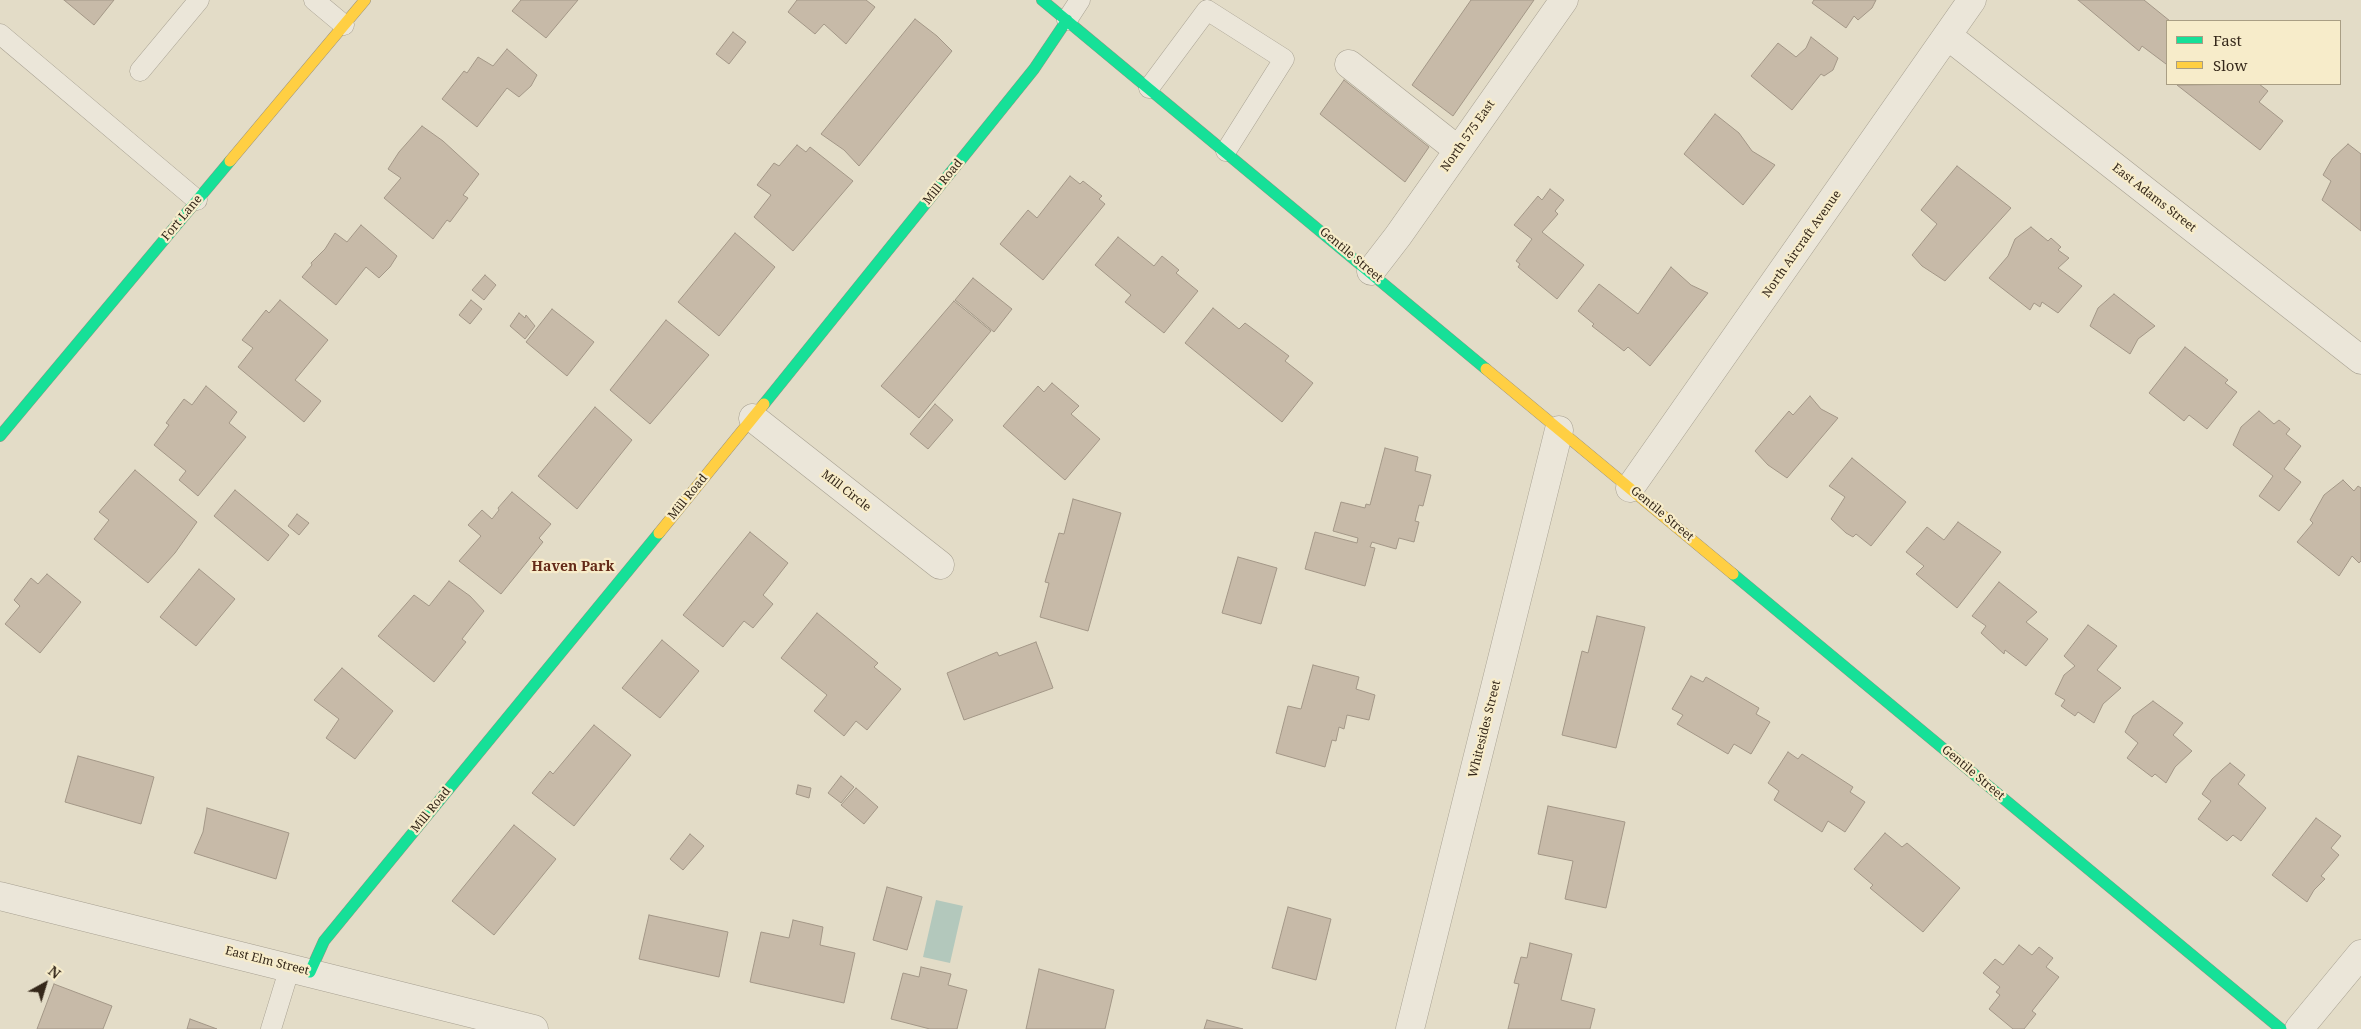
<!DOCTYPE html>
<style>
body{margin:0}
#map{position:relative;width:2361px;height:1029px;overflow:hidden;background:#e3dcc7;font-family:"Noto Serif",serif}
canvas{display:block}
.legend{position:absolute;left:2166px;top:20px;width:175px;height:65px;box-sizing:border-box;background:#f7ecca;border:1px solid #a99e84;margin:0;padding:6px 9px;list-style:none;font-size:15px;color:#35281a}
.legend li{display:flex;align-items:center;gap:10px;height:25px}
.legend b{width:25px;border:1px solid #a99e84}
.north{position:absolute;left:20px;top:959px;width:50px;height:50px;-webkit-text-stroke:4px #f7ecca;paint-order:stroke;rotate:39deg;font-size:14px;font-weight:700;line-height:20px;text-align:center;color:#35281a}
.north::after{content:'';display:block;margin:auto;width:18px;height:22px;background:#35281a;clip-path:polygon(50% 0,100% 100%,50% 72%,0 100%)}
</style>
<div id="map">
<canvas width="2361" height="1029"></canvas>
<ul class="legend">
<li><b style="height:6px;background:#16e098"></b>Fast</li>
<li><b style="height:6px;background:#ffcf43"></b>Slow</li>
</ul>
<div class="north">N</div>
</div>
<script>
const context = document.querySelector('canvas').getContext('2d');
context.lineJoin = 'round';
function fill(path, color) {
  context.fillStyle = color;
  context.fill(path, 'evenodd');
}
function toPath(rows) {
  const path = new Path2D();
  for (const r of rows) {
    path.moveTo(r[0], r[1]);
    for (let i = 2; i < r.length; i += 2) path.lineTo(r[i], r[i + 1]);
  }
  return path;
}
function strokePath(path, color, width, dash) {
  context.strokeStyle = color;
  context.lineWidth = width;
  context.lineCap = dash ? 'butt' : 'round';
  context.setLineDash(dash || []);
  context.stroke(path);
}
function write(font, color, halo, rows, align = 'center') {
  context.font = font + ' "Noto Serif",serif';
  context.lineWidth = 4.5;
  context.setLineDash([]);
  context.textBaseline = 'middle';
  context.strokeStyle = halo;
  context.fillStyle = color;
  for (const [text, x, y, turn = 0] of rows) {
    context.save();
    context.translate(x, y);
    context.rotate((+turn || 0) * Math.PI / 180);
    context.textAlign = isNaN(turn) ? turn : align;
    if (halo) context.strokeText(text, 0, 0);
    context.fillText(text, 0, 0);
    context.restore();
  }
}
const water = toPath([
 [936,900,963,906,950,963,923,957]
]);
const building = toPath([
 [64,0,114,0,94,25,64,0],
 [521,0,578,0,546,38,512,11,521,0],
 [797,0,866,0,875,7,846,44,824,24,815,34,788,12,797,0],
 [1471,0,1534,0,1453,116,1412,85,1471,0],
 [1814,0,1876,0,1872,8,1858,20,1854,16,1846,28,1812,3,1814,0],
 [2078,0,2144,0,2170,21,2167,21,2167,62,2166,64,2142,46,2139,51,2078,0],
 [915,19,937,36,952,51,859,166,844,150,821,134,915,19],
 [733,32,746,42,729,64,716,54,733,32],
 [1811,37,1838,58,1833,70,1824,76,1821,74,1792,110,1751,76,1778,43,1796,57,1806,48,1811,37],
 [507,49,537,75,531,86,519,97,507,88,477,127,442,99,464,71,467,73,478,57,493,66,507,49],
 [1344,80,1429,147,1405,182,1320,114,1344,80],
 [2259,84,2268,91,2259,102,2283,121,2260,150,2177,85,2259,84],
 [1715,114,1739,133,1752,151,1775,165,1743,205,1684,154,1715,114],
 [422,126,443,141,479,174,463,195,468,198,450,222,447,220,433,239,384,198,401,178,388,169,399,152,422,126],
 [2348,144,2361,154,2361,231,2322,200,2331,181,2323,175,2332,159,2348,144],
 [797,145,806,152,810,147,853,181,793,251,754,217,771,195,757,185,774,163,779,166,797,145],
 [1957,166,2011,208,1945,281,1922,266,1912,255,1937,224,1921,210,1957,166],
 [1070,176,1080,184,1083,181,1102,196,1099,199,1105,204,1043,280,1000,244,1028,210,1037,218,1070,176],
 [1550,189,1564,200,1555,211,1558,214,1542,232,1584,265,1557,299,1518,267,1520,264,1516,261,1532,239,1514,225,1538,196,1542,200,1550,189],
 [361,225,397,256,390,267,379,278,366,267,336,305,302,277,312,265,311,263,325,249,335,233,347,242,361,225],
 [2031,227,2048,241,2051,238,2061,247,2058,250,2069,258,2058,268,2082,286,2058,313,2042,302,2040,307,2034,303,2030,310,1989,278,2008,256,2015,239,2031,227],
 [735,233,775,267,719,336,678,302,735,233],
 [1118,237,1154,266,1162,256,1179,270,1176,273,1198,291,1164,333,1125,302,1131,295,1095,265,1118,237],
 [1671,267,1691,285,1708,293,1650,366,1628,347,1624,351,1592,326,1594,324,1578,311,1599,284,1638,314,1671,267],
 [485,275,496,285,484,300,472,290,485,275],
 [973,278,1012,309,994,332,955,300,973,278],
 [2114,294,2155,326,2138,339,2130,354,2090,326,2098,308,2114,294],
 [280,300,328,340,295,380,321,401,304,422,238,367,253,348,242,340,266,310,269,313,280,300],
 [471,300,482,309,470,324,459,315,471,300],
 [954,301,991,331,919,418,881,386,954,301],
 [1213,308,1239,329,1245,323,1289,356,1285,361,1313,383,1282,422,1185,343,1213,308],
 [552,309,594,342,567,376,526,342,552,309],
 [519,313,525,318,526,315,535,326,525,339,510,326,519,313],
 [666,320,709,355,650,424,610,390,666,320],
 [2185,347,2228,380,2225,383,2237,392,2207,429,2189,415,2184,421,2149,393,2185,347],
 [1052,383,1079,406,1071,414,1100,439,1065,480,1003,426,1038,386,1044,392,1052,383],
 [206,386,237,412,229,423,246,437,198,496,179,480,186,471,154,445,169,425,166,423,184,399,192,405,206,386],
 [1810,396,1821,409,1838,418,1787,478,1768,465,1755,451,1789,411,1793,415,1810,396],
 [935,404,953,420,928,449,910,434,935,404],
 [595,407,632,440,577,509,538,476,595,407],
 [2259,411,2274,424,2279,420,2290,429,2286,434,2301,446,2284,469,2301,482,2279,511,2259,496,2273,476,2233,445,2241,427,2259,411],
 [1385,448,1418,457,1415,471,1431,475,1423,506,1419,505,1415,521,1419,522,1414,542,1399,538,1396,549,1372,542,1370,547,1375,548,1365,586,1305,569,1315,532,1357,543,1358,538,1333,531,1341,502,1365,508,1366,504,1370,505,1385,448],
 [1852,458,1906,502,1871,546,1856,534,1853,537,1846,533,1831,519,1845,497,1829,486,1852,458],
 [135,470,197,522,175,553,148,583,94,539,109,520,99,512,135,470],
 [2343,480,2354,491,2358,486,2361,488,2361,561,2359,563,2352,556,2339,576,2297,542,2313,523,2310,520,2324,495,2343,480],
 [235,490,289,535,268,561,214,516,235,490],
 [512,492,551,524,539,538,543,542,501,594,459,561,481,536,468,525,482,510,492,519,499,510,498,508,512,492],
 [1073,499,1121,513,1088,631,1040,617,1049,583,1045,582,1059,533,1064,534,1073,499],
 [297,514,309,523,299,535,288,526,297,514],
 [1958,522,2001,552,1957,608,1916,574,1924,566,1906,552,1927,527,1944,540,1958,522],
 [750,532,788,563,763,595,773,604,753,628,744,621,723,647,683,615,750,532],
 [1238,557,1277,568,1261,624,1222,613,1238,557],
 [199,569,235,599,196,646,160,617,199,569],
 [47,574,81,602,40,653,5,624,20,606,14,600,31,578,38,584,47,574],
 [449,581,470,596,484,611,462,639,466,642,434,682,378,636,414,595,429,606,449,581],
 [1999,582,2037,612,2026,622,2048,639,2026,666,2005,650,2004,654,1981,633,1986,626,1972,616,1999,582],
 [817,613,878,663,874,667,901,689,867,730,856,721,844,736,814,711,827,695,781,658,817,613],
 [1597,616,1645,627,1616,748,1562,735,1582,651,1588,653,1597,616],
 [2088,625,2117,646,2097,670,2121,688,2103,704,2094,723,2078,712,2075,716,2061,706,2065,700,2055,694,2064,675,2075,666,2064,656,2088,625],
 [662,640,699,671,660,718,622,688,662,640],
 [1036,642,1053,688,964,720,947,673,997,652,999,656,1036,642],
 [1313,665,1359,677,1356,689,1375,695,1369,720,1347,715,1344,729,1339,727,1336,741,1332,740,1325,767,1276,753,1288,706,1301,709,1313,665],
 [342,668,393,711,355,759,326,738,339,719,314,700,342,668],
 [1691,676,1703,682,1706,677,1759,708,1756,714,1770,722,1751,754,1734,744,1728,754,1677,724,1683,715,1672,709,1691,676],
 [2153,701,2183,723,2173,735,2192,751,2175,767,2166,783,2155,774,2152,777,2127,758,2138,743,2125,732,2133,716,2153,701],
 [594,725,631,755,574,826,532,793,550,771,553,774,594,725],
 [1788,752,1798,759,1802,754,1853,787,1850,792,1865,802,1845,832,1828,821,1822,832,1774,800,1779,791,1768,783,1788,752],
 [78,756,154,777,141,824,65,802,78,756],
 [2230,763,2245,775,2238,784,2266,808,2241,841,2233,835,2227,841,2198,819,2211,801,2202,794,2212,779,2230,763],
 [841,776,854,787,841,803,828,793,841,776],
 [798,785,811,788,809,798,796,794,798,785],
 [856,788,878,807,864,824,841,805,856,788],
 [1548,806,1625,822,1606,908,1565,899,1573,861,1538,854,1548,806],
 [207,808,289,833,276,879,194,853,203,832,207,808],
 [2316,818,2341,836,2331,848,2339,855,2321,876,2325,879,2314,890,2307,902,2272,875,2316,818],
 [514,825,556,859,494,935,452,901,514,825],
 [1885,833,1902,847,1907,843,1960,888,1923,932,1870,888,1873,885,1854,869,1885,833],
 [690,834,704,846,683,870,670,859,690,834],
 [887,887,922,897,907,950,873,940,887,887],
 [1288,907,1331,919,1316,980,1272,968,1288,907],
 [649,915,728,932,719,977,639,959,649,915],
 [793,920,823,927,820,945,855,953,844,1003,750,982,761,932,789,938,793,920],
 [1530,943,1572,954,1561,1000,1595,1009,1590,1029,1508,1029,1519,984,1514,983,1521,957,1527,958,1530,943],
 [2019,945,2032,955,2039,947,2053,958,2046,967,2059,977,2032,1011,2036,1014,2024,1029,2013,1029,1989,1009,2000,995,1996,992,2000,987,1983,973,1995,959,2003,965,2019,945],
 [921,967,951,974,948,985,967,990,957,1029,930,1029,891,1019,903,973,919,977,921,967],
 [1039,969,1114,990,1105,1029,1026,1029,1039,969],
 [54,984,112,1006,103,1029,37,1029,54,984],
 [190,1019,217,1029,187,1029,190,1019],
 [1207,1020,1243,1029,1204,1029,1207,1020]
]);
const lane = toPath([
 [314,0,344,25],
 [1067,20,1080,0],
 [0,34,197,200],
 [140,71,199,0],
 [1149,88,1207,10,1284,59,1226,151],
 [271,1029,290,967]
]);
const street = toPath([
 [1948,36,2361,360],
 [1349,64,1458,150],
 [1371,271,1398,236,1564,0],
 [753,418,940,565],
 [1630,488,1972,0],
 [0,896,534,1029],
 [1410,1029,1559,430],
 [2299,1029,2361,954]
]);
const fast = toPath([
 [1042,0,1486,369],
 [764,404,1034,69,1067,20],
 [0,436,230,161],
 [1733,574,2281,1029],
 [310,972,324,941,659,533]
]);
const slow = toPath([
 [230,161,365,0],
 [1486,369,1733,574],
 [659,533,764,404]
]);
const streetNames = [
 ["North 575 East",1468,136,-55],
 ["Mill Road",943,182,-51],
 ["East Adams Street",2154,198,38],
 ["Fort Lane",182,218,-50],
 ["North Aircraft Avenue",1802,244,-55],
 ["Gentile Street",1351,255,40],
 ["Mill Circle",846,491,38],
 ["Mill Road",688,497,-51],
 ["Gentile Street",1662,514,40],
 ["Whitesides Street",1485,729,-76],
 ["Gentile Street",1973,773,40],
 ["Mill Road",431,810,-51],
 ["East Elm Street",267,961,14]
];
const neighbourhoodNames = [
 ["Haven Park",573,567]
];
fill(water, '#b3c8bc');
fill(building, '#c7baa8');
strokePath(building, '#a39787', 1);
strokePath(lane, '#a7a091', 21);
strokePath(street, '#a7a091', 29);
strokePath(fast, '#979081', 12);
strokePath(slow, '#979081', 12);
strokePath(lane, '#ebe6d9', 20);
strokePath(street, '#ebe6d9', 28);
strokePath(fast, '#16e098', 11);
strokePath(slow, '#ffcf43', 11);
write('12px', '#35281a', '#f7ecca', streetNames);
write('bold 14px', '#642a17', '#f7ecca', neighbourhoodNames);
</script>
